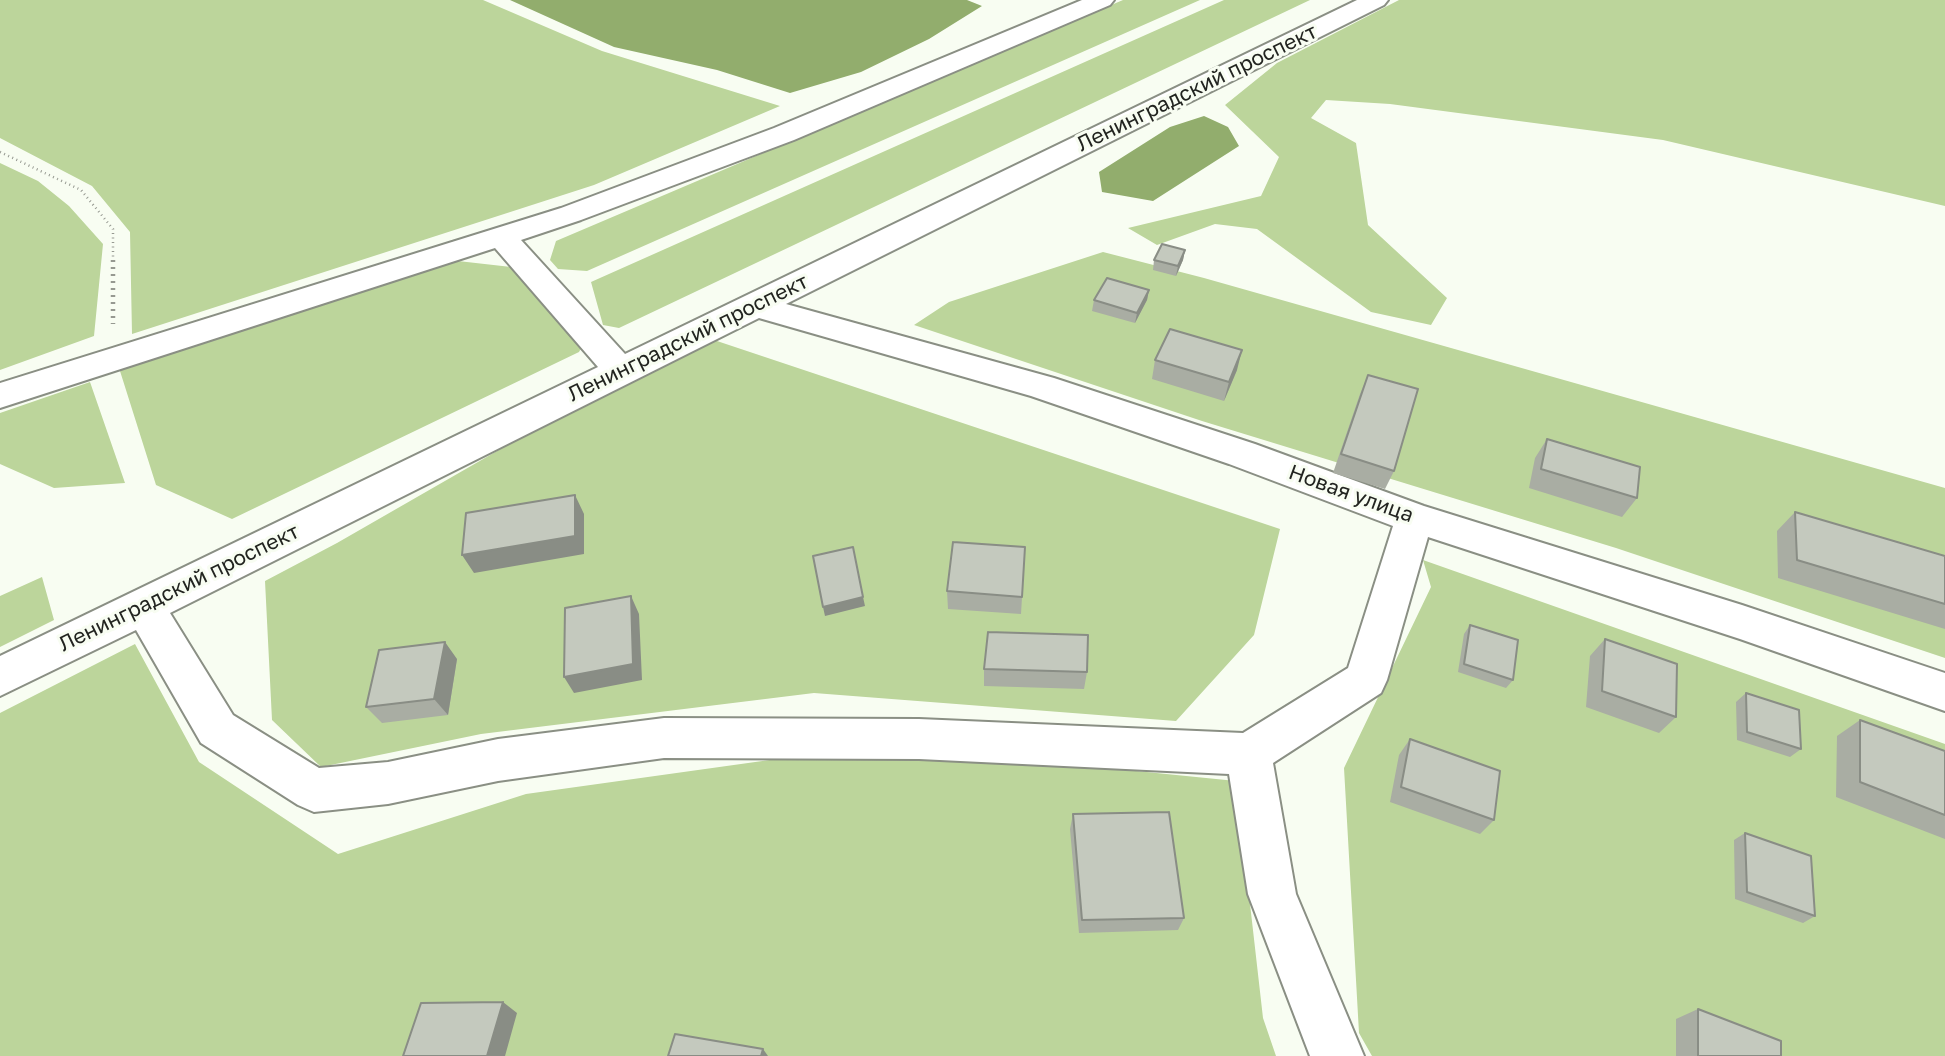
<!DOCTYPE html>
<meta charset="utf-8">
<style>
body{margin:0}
canvas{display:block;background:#f8fdf2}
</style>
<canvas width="1945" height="1056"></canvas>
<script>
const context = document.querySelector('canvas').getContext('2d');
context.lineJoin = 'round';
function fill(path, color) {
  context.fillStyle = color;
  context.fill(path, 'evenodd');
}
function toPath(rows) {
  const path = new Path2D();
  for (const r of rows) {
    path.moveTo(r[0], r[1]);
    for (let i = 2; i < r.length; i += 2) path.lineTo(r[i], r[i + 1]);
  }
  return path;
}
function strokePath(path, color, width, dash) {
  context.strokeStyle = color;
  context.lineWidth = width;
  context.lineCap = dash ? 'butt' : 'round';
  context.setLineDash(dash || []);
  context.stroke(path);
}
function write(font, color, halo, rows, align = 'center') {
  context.font = font + ' "Golos Text",sans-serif';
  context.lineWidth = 6;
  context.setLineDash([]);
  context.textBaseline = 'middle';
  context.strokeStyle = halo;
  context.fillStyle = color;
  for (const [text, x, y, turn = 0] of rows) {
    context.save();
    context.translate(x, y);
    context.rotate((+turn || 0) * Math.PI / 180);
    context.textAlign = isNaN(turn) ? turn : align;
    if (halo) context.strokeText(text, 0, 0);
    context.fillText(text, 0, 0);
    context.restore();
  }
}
const green = toPath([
 [0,0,483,0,602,51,780,106,594,185,132,334,130,232,92,186,0,138],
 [1123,0,1200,0,587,271,558,269,550,260,556,241],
 [1224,0,1310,0,619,328,603,325,591,282],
 [1399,0,1945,0,1945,206,1663,140,1390,104,1326,100,1311,118,1356,143,1368,225,1447,298,1431,325,1371,312,1257,229,1215,224,1157,245,1128,228,1261,196,1279,157,1225,105,1277,63],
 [0,163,38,181,69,206,103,244,94,336,0,370],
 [1103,252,1204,278,1945,488,1945,658,1616,548,1202,421,914,325,949,302],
 [458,261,520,268,588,335,579,352,232,519,156,485,120,371,145,359],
 [699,335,1280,529,1254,635,1176,721,814,693,481,734,321,767,272,720,265,581,337,543],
 [90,382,125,483,54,488,0,464,0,413],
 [1423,560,1945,744,1945,1056,1372,1056,1359,1033,1344,768,1431,587],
 [42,577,54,620,0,647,0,596],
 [135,644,199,762,338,854,526,794,877,745,1236,781,1263,1018,1276,1056,0,1056,0,713]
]);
const water = toPath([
 [510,0,967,0,982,6,929,39,861,72,790,93,717,70,614,47],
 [1204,116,1228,127,1239,146,1153,201,1102,192,1099,172,1170,127]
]);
const pathFar1 = toPath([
 [0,152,81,190,113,229,113,262]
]);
const path = toPath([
 [113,260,113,324]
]);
const minor = toPath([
 [1082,0,1114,0,1110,5,794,140,581,220,521,240,625,354,1357,0,1388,0,1384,5,786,304,1054,378,1255,444,1424,506,1742,605,1945,673,1945,711,1740,639,1428,537,1387,680,1381,693,1273,763,1296,894,1364,1056,1310,1056,1248,894,1229,774,919,759,664,758,498,781,388,804,314,812,298,805,201,743,136,630,0,696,0,656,598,367,495,248,0,408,0,383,561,208,774,128,1082,0],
 [759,318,1031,396,1229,464,1393,526,1348,668,1243,733,919,719,664,718,498,739,388,762,319,768,233,715,170,613,759,318]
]);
const wall = toPath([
 [1185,250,1183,260,1176,276,1153,270,1154,260],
 [1149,290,1147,300,1135,323,1092,311,1094,300],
 [1155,360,1237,370,1224,401,1152,379],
 [1368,375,1394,471,1385,489,1333,473,1360,394],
 [1547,439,1637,498,1622,517,1529,488,1535,458],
 [1795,512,1945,556,1945,629,1778,578,1777,531],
 [1025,547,1021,614,948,609,947,591],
 [1470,625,1513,680,1506,688,1458,672,1464,634],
 [1605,639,1676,717,1659,733,1586,707,1590,656],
 [457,659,448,715,382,723,366,707],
 [984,669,1087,672,1084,689,984,686],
 [1746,693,1801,749,1790,757,1737,740,1736,702],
 [1860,720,1945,751,1945,839,1836,797,1837,736],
 [1410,739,1494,820,1480,834,1390,802,1399,755],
 [1073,814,1184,918,1178,930,1079,933,1070,829],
 [1745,833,1815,916,1803,923,1735,899,1734,840],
 [1698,1009,1781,1056,1676,1056,1676,1019]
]);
const shadedWall = toPath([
 [1185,250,1183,260,1176,276,1178,266],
 [1149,290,1147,300,1135,323,1137,313],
 [1242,350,1237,370,1224,401,1229,382],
 [575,495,584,514,584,554,474,573,462,555],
 [631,596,639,614,642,680,574,693,564,677],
 [863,597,865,606,825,616,823,607],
 [445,642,457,659,448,715,434,699],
 [503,1002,517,1013,505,1056,487,1056],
 [763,1049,768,1056,761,1056]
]);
const building = toPath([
 [1162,244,1185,250,1178,266,1154,260,1162,244],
 [1107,278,1149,290,1137,313,1094,300,1107,278],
 [1170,329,1242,350,1229,382,1155,360,1170,329],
 [1368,375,1418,389,1394,471,1341,454,1368,375],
 [1547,439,1640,467,1637,498,1541,469,1547,439],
 [575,495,575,536,462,555,466,513,575,495],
 [1795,512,1945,556,1945,604,1797,560,1795,512],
 [953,542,1025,547,1022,597,947,591,953,542],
 [853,547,863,597,823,607,813,556,853,547],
 [631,596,633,664,564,677,565,608,631,596],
 [1470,625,1518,640,1513,680,1464,664,1470,625],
 [988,632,1088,635,1087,672,984,669,988,632],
 [1605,639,1677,664,1676,717,1602,691,1605,639],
 [445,642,434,699,366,707,379,650,445,642],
 [1746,693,1799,710,1801,749,1747,732,1746,693],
 [1860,720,1945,751,1945,815,1860,782,1860,720],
 [1410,739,1500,771,1494,820,1401,787,1410,739],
 [1169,812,1184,918,1082,920,1073,814,1169,812],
 [1745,833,1811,856,1815,916,1747,892,1745,833],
 [503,1002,487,1056,403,1056,421,1003,503,1002],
 [1698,1009,1781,1041,1781,1056,1698,1056,1698,1009],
 [675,1034,763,1049,761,1056,668,1056,675,1034]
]);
const streetNames = [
 ["Ленинградский проспект",1197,88,-26],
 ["Ленинградский проспект",688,338,-26],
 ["Новая улица",1351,494,20],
 ["Ленинградский проспект",179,588,-26]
];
fill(green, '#bcd59b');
fill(water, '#92ad6d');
strokePath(minor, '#8a8f84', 4);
strokePath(pathFar1, '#969991', 2.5, [1, 3.5]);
strokePath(path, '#969991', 4.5, [2, 5]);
fill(minor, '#fff');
fill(wall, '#a9ada3');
fill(shadedWall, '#898d85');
fill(building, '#c4c9be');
strokePath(building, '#898d85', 2);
write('21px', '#222420', '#f8fdf2', streetNames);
</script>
